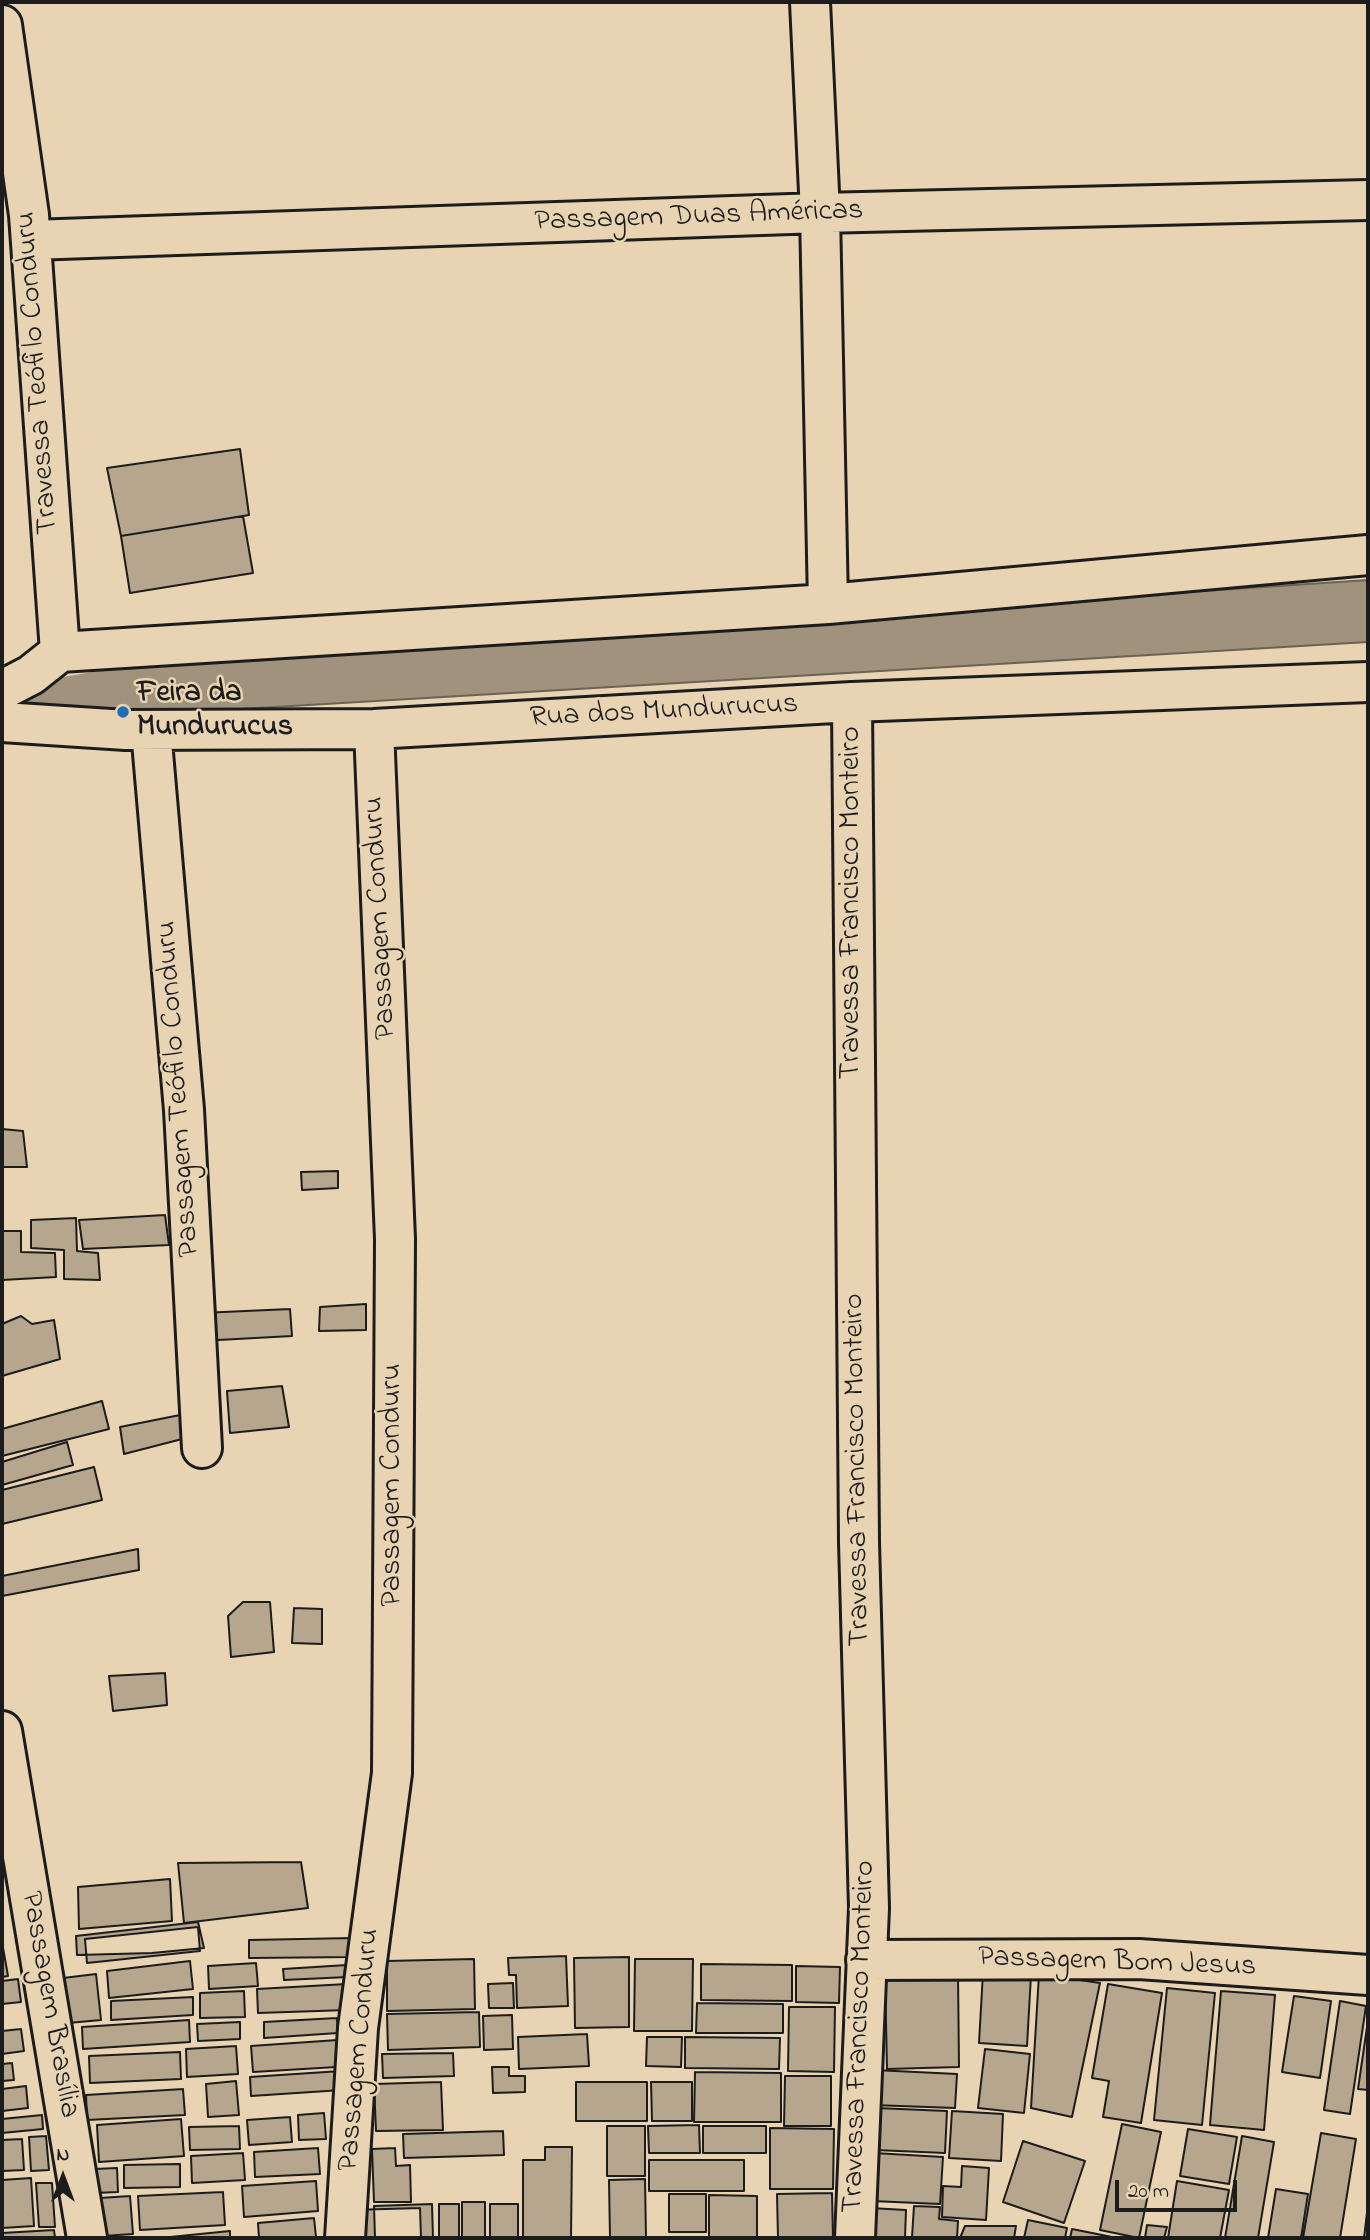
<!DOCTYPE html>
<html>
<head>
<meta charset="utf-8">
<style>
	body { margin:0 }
	#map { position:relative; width:1370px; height:2240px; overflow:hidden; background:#e8d4b2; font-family:"Indie Flower",sans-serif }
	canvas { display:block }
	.frame { position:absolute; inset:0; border:4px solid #1c1c1c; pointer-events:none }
	.north { position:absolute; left:28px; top:2142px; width:70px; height:70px; -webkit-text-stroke:5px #e8d4b2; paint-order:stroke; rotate:0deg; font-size:19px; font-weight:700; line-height:28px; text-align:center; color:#1c1c1c }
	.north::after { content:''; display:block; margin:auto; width:24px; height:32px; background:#1c1c1c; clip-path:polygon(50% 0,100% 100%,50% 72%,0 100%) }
	.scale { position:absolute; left:1115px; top:2180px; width:122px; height:32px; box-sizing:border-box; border:4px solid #1c1c1c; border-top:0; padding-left:9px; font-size:21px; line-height:24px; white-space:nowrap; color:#1c1c1c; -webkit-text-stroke:5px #e8d4b2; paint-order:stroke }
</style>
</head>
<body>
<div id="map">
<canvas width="1370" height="2240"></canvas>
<div class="frame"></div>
<div class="north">N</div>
<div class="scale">20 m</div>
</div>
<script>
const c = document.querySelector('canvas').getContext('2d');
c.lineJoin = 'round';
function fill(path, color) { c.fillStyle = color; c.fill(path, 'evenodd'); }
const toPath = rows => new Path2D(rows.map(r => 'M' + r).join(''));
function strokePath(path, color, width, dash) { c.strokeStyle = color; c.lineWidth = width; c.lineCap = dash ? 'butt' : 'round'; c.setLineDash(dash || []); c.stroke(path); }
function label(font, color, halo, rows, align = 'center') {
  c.font = font + ' "Indie Flower",sans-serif'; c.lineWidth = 5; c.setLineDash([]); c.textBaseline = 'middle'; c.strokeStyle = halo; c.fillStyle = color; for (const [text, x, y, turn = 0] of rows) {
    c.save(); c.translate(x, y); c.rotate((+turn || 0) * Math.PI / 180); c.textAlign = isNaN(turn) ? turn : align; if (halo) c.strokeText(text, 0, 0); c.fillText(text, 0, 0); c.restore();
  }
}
const water = toPath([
	[1368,580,1368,642,90,718,86,689,105,664,1368,580]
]);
const canal = toPath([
	[2,710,106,692,146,690]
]);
const building = toPath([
	[240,449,249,515,121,536,107,468,240,449],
	[243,516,253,573,130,593,121,536,243,516],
	[2,1129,23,1131,27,1167,2,1167,2,1129],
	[338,1171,338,1188,302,1190,301,1172,338,1171],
	[165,1215,169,1245,83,1249,79,1220,165,1215],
	[76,1218,77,1251,98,1253,100,1280,64,1279,64,1250,31,1248,31,1220,76,1218],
	[2,1231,21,1231,21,1252,55,1253,56,1277,2,1280,2,1231],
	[366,1304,366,1330,319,1331,320,1307,366,1304],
	[290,1309,292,1336,200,1341,201,1313,290,1309],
	[21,1316,32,1324,54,1320,60,1359,2,1376,2,1324,21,1316],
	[282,1386,289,1427,230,1433,227,1391,282,1386],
	[102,1401,109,1429,2,1456,2,1429,102,1401],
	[185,1414,186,1438,124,1454,120,1427,185,1414],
	[67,1442,73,1465,2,1485,2,1462,67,1442],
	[94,1467,102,1500,2,1524,2,1490,94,1467],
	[138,1549,139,1570,2,1596,2,1576,138,1549],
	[243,1602,270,1602,274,1652,231,1657,228,1616,243,1602],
	[294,1608,322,1609,322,1644,292,1643,294,1608],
	[165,1673,167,1705,113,1711,109,1676,165,1673],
	[301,1862,308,1908,184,1923,178,1863,301,1862],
	[170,1879,172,1921,79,1929,78,1887,170,1879],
	[198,1922,204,1948,152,1953,77,1955,76,1936,198,1922],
	[198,1927,200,1951,87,1963,85,1939,198,1927],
	[354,1938,354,1957,249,1958,249,1940,354,1938],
	[2,1942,8,1976,2,1977,2,1942],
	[566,1956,568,2006,517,2008,516,1975,509,1975,508,1958,566,1956],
	[629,1957,629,2027,575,2028,574,1958,629,1957],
	[474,1959,475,2009,387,2011,387,1961,474,1959],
	[635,1959,693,1959,692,2031,634,2031,635,1959],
	[190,1961,193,1989,109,1998,107,1971,190,1961],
	[256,1963,258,1986,209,1989,208,1966,256,1963],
	[701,1964,792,1965,792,2001,701,2000,701,1964],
	[347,1965,348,1977,284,1980,283,1969,347,1965],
	[796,1966,840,1967,839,2003,796,2002,796,1966],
	[983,1972,1031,1975,1027,2046,979,2043,983,1972],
	[958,1973,959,2067,887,2069,885,1974,958,1973],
	[96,1974,101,2020,68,2023,63,1978,96,1974],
	[1039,1974,1100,1983,1072,2117,1031,2108,1039,1974],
	[18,1979,21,2002,2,2004,2,1981,18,1979],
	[513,1983,514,2008,489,2008,488,1984,513,1983],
	[347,1984,348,2010,258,2013,257,1989,347,1984],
	[1108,1984,1162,1993,1141,2123,1103,2117,1109,2081,1092,2078,1108,1984],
	[1167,1988,1215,1993,1202,2125,1154,2120,1167,1988],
	[244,1991,245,2017,200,2018,200,1993,244,1991],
	[1221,1991,1275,1995,1264,2130,1210,2125,1221,1991],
	[1294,1996,1331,2001,1320,2078,1282,2072,1294,1996],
	[193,1997,193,2015,111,2020,111,2001,193,1997],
	[1340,2001,1366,2006,1350,2114,1324,2110,1340,2001],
	[697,2003,783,2004,783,2033,696,2033,697,2003],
	[789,2007,835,2007,834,2072,788,2071,789,2007],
	[479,2012,480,2047,388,2050,387,2014,479,2012],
	[512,2015,513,2049,484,2050,483,2016,512,2015],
	[337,2018,338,2033,264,2038,264,2022,337,2018],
	[189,2020,190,2042,83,2049,82,2027,189,2020],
	[1368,2020,1368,2090,1358,2089,1368,2020],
	[240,2022,240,2039,198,2041,197,2024,240,2022],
	[21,2029,24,2051,2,2054,2,2031,21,2029],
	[587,2034,589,2066,519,2069,518,2037,587,2034],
	[647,2037,682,2037,681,2067,646,2066,647,2037],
	[685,2037,780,2038,779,2069,685,2068,685,2037],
	[352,2039,353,2066,253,2072,251,2046,352,2039],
	[236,2046,238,2074,187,2077,186,2049,236,2046],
	[985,2049,1030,2054,1024,2113,978,2108,985,2049],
	[180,2052,181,2079,90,2083,89,2056,180,2052],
	[453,2053,454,2076,383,2078,382,2054,453,2053],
	[12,2063,14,2080,2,2081,2,2064,12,2063],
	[492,2067,509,2067,509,2076,525,2076,525,2092,493,2093,492,2067],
	[874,2070,957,2074,955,2108,872,2105,874,2070],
	[341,2071,342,2090,251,2096,250,2077,341,2071],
	[695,2072,781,2073,781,2122,694,2122,695,2072],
	[785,2076,831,2076,831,2126,784,2126,785,2076],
	[236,2081,239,2115,208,2117,206,2084,236,2081],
	[441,2082,443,2130,376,2131,374,2084,441,2082],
	[576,2082,647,2082,647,2121,576,2121,576,2082],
	[651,2082,692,2082,692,2121,652,2121,651,2082],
	[26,2086,28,2108,2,2111,2,2089,26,2086],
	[183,2089,185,2115,87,2120,86,2095,183,2089],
	[877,2108,947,2111,945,2153,875,2150,877,2108],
	[952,2111,1003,2114,1001,2161,949,2158,952,2111],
	[324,2113,326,2139,299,2140,298,2115,324,2113],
	[42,2115,43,2129,2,2133,2,2119,42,2115],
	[290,2117,292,2142,249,2145,247,2120,290,2117],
	[181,2119,184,2156,99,2162,97,2125,181,2119],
	[1122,2124,1161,2132,1139,2238,1100,2230,1122,2124],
	[699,2125,700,2153,649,2153,648,2126,699,2125],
	[239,2126,240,2149,190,2150,189,2127,239,2126],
	[607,2126,645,2126,645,2176,607,2176,607,2126],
	[703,2126,766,2126,766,2153,703,2153,703,2126],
	[770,2128,834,2129,833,2189,770,2189,770,2128],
	[1188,2129,1237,2137,1229,2184,1180,2176,1188,2129],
	[503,2131,504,2155,404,2158,403,2134,503,2131],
	[1321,2133,1356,2139,1340,2238,1303,2238,1321,2133],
	[46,2136,49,2170,31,2171,29,2137,46,2136],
	[1242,2136,1274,2142,1258,2238,1225,2238,1242,2136],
	[22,2139,24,2170,2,2171,2,2140,22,2139],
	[1023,2141,1085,2161,1064,2223,1003,2202,1023,2141],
	[545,2147,572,2147,571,2238,523,2238,523,2160,545,2160,545,2147],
	[318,2148,320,2174,255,2177,254,2152,318,2148],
	[395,2148,396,2166,410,2165,411,2202,374,2202,372,2149,395,2148],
	[243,2153,245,2180,192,2183,191,2156,243,2153],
	[874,2153,943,2157,940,2204,872,2201,874,2153],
	[649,2160,744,2160,744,2191,649,2191,649,2160],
	[180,2164,180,2187,124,2188,124,2165,180,2164],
	[962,2166,989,2168,986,2220,942,2217,943,2186,961,2187,962,2166],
	[117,2168,118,2192,95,2193,94,2169,117,2168],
	[31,2178,34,2226,2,2228,2,2180,31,2178],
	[645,2179,646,2238,610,2238,609,2180,645,2179],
	[316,2181,318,2211,244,2217,242,2186,316,2181],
	[1177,2181,1229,2190,1220,2238,1168,2238,1177,2181],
	[36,2183,52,2183,55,2227,39,2227,36,2183],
	[1276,2189,1308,2194,1301,2238,1268,2238,1276,2189],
	[223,2192,225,2225,140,2230,138,2196,223,2192],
	[832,2193,833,2238,778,2238,777,2194,832,2193],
	[669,2194,706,2194,706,2232,669,2232,669,2194],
	[709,2195,757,2196,757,2238,709,2238,709,2195],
	[130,2196,133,2234,103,2236,100,2198,130,2196],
	[462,2202,485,2202,485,2238,462,2238,462,2202],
	[432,2204,433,2238,375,2238,374,2206,432,2204],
	[439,2204,459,2204,459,2238,439,2238,439,2204],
	[490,2204,518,2204,518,2238,490,2238,490,2204],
	[1368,2204,1368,2238,1364,2238,1368,2204],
	[914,2206,940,2207,939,2219,958,2221,957,2238,912,2237,914,2206],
	[420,2208,421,2238,352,2238,351,2210,420,2208],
	[870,2208,906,2210,905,2238,869,2238,870,2208],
	[314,2218,316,2237,259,2238,258,2223,314,2218],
	[1028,2220,1067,2228,1065,2238,1024,2238,1028,2220],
	[1147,2225,1167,2227,1164,2238,1145,2238,1147,2225],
	[965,2226,1016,2226,1014,2238,960,2238,965,2226],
	[1072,2229,1117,2238,1070,2238,1072,2229],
	[54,2230,55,2238,2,2238,2,2233,54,2230],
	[230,2231,230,2238,160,2238,230,2231]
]);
const minor = toPath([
	[810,2,820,213,828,604],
	[2,25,29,215,60,652,31,675,2,690],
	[31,240,820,213,1368,200],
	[60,652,828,604,1368,555],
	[852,702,859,1542,869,1908,855,2238],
	[2,722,126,730,374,729,852,702,1368,682],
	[151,730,184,1110,202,1448],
	[2,1731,87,2238],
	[866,1960,1139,1959,1368,1975],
	[345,2238,358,2028,392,1773,395,1239,374,729]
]);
const markers = [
	[123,712,7,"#1f6fb2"]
];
const streetNames = [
	["Passagem Duas Américas",699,218,-2],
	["Travessa Teófilo Conduru",39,373,-94],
	["Rua dos Mundurucus",664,713,-3],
	["Travessa Francisco Monteiro",853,903,-90],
	["Passagem Conduru",382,918,-93],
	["Passagem Teófilo Conduru",180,1089,-94],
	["Travessa Francisco Monteiro",859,1470,-91],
	["Passagem Conduru",394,1485,-90],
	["Passagem Bom Jesus",1117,1964,2],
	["Passagem Brasília",48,2005,80],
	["Travessa Francisco Monteiro",861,2037,-88],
	["Passagem Conduru",361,2050,-85]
];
const poiNames = [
	["Feira da",137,695],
	["Mundurucus",137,729]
];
fill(water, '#a0927d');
strokePath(water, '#6b6356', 2);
strokePath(canal, '#a0927d', 44);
fill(building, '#b5a68d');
strokePath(building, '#1c1c1c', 2);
strokePath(minor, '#1c1c1c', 44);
strokePath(minor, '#e8d4b2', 38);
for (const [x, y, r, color] of markers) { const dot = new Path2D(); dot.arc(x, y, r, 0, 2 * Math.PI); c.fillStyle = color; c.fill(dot); strokePath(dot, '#e8d4b2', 2.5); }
label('30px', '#1c1c1c', '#e8d4b2', streetNames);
label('bold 30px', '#1c1c1c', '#e8d4b2', poiNames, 'left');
</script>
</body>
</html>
